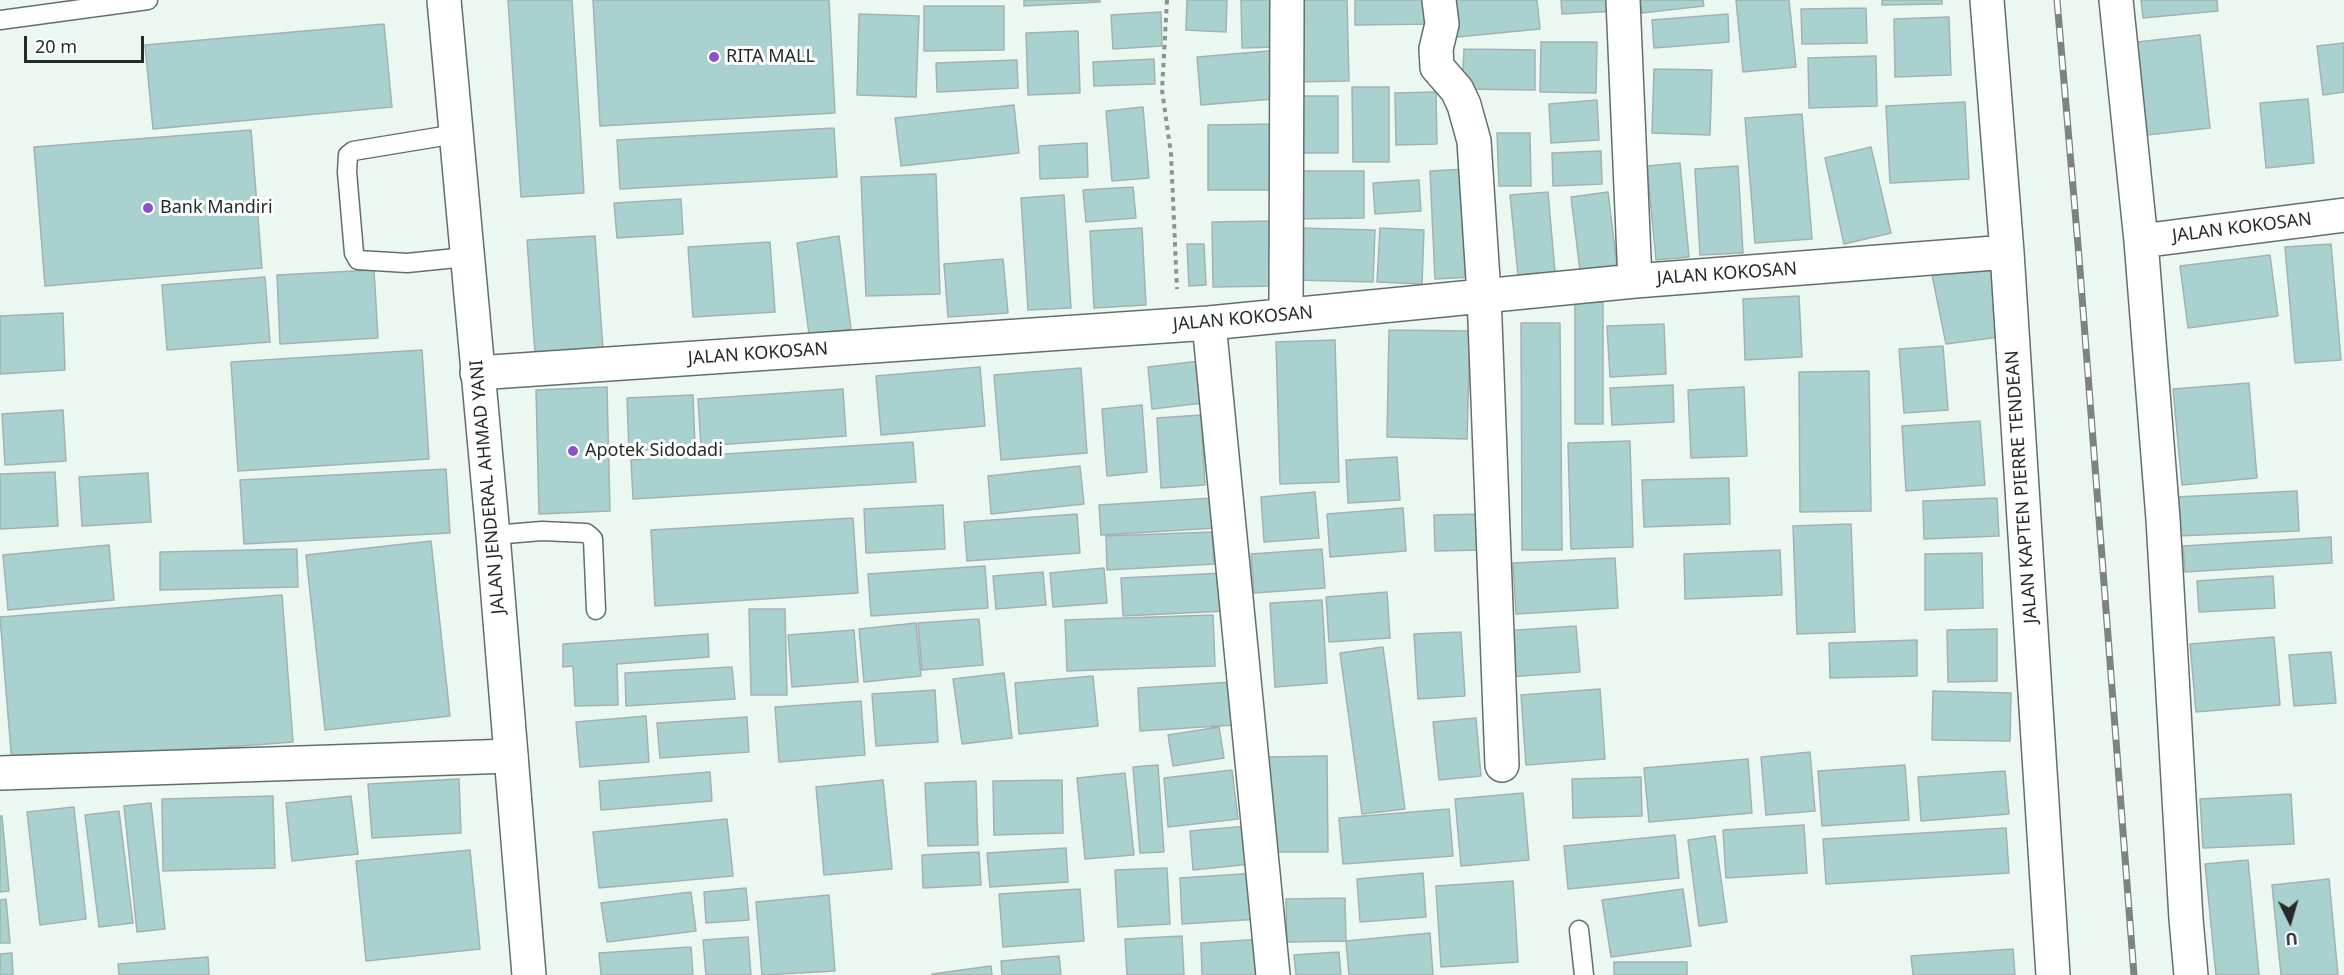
<!DOCTYPE html>
<html>
<head>
<meta charset="utf-8">
<style>
	body { margin:0 }
	#map { position:relative; width:2344px; height:975px; overflow:hidden; background:#ebf8f1; font-family:"Noto Sans",sans-serif }
	canvas { display:block }
	.north { position:absolute; left:2260px; top:891px; width:60px; height:60px; -webkit-text-stroke:4px #fff; paint-order:stroke; rotate:175deg; font-size:16px; font-weight:700; line-height:24px; text-align:center; color:#262b28 }
	.north::after { content:''; display:block; margin:auto; width:21px; height:27px; background:#262b28; clip-path:polygon(50% 0,100% 100%,50% 72%,0 100%) }
	.scale { position:absolute; left:24px; top:36px; width:120px; height:27px; box-sizing:border-box; border:3px solid #262b28; border-top:0; padding-left:8px; font-size:18px; line-height:21px; white-space:nowrap; color:#262b28; -webkit-text-stroke:4px #fff; paint-order:stroke }
</style>
</head>
<body>
<div id="map">
<canvas width="2344" height="975"></canvas>
<div class="north">U</div>
<div class="scale">20 m</div>
</div>
<script>
const c = document.querySelector('canvas').getContext('2d');
c.lineJoin = 'round';
function fill(path, color) { c.fillStyle = color; c.fill(path, 'evenodd'); }
const toPath = rows => new Path2D(rows.map(r => 'M' + r).join(''));
function strokePath(path, color, width, dash) { c.strokeStyle = color; c.lineWidth = width; c.lineCap = dash ? 'butt' : 'round'; c.setLineDash(dash || []); c.stroke(path); }
function label(font, color, halo, rows, align = 'center') {
  c.font = font + ' "Noto Sans",sans-serif'; c.lineWidth = 6; c.setLineDash([]); c.textBaseline = 'middle'; c.strokeStyle = halo; c.fillStyle = color; for (const [text, x, y, turn = 0] of rows) {
    c.save(); c.translate(x, y); c.rotate((+turn || 0) * Math.PI / 180); c.textAlign = isNaN(turn) ? turn : align; if (halo) c.strokeText(text, 0, 0); c.fillText(text, 0, 0); c.restore();
  }
}
const building = toPath([
	[508,0,572,0,584,193,521,197,508,0],
	[593,0,829,0,835,113,600,126,593,0],
	[1024,0,1100,0,1100,2,1024,6,1024,0],
	[1187,0,1227,0,1226,32,1186,30,1187,0],
	[1241,0,1277,0,1278,47,1242,48,1241,0],
	[1289,0,1347,0,1349,81,1292,82,1289,0],
	[1355,0,1431,0,1432,24,1355,25,1355,0],
	[1454,0,1537,0,1540,29,1457,37,1454,0],
	[1561,0,1616,0,1617,11,1562,14,1561,0],
	[1640,0,1703,0,1704,6,1642,13,1640,0],
	[1736,0,1789,0,1796,67,1743,72,1736,0],
	[1882,0,1942,0,1942,4,1882,5,1882,0],
	[2141,0,2217,0,2218,11,2143,18,2141,0],
	[924,6,1004,6,1004,50,924,51,924,6],
	[1866,8,1867,43,1802,44,1801,9,1866,8],
	[1161,12,1162,46,1113,49,1111,15,1161,12],
	[859,14,919,16,916,97,857,95,859,14],
	[1728,14,1729,42,1654,48,1652,20,1728,14],
	[1949,17,1951,75,1895,77,1894,19,1949,17],
	[384,24,392,107,153,129,145,45,384,24],
	[1078,31,1080,93,1028,95,1026,33,1078,31],
	[2200,35,2210,128,2147,135,2137,42,2200,35],
	[1541,42,1597,42,1596,93,1540,92,1541,42],
	[2344,43,2344,92,2323,95,2317,46,2344,43],
	[1464,49,1535,50,1535,90,1462,89,1464,49],
	[1281,50,1286,98,1201,105,1197,57,1281,50],
	[1876,56,1877,106,1809,108,1808,58,1876,56],
	[1154,59,1155,84,1094,86,1093,62,1154,59],
	[1017,60,1018,88,937,92,936,63,1017,60],
	[1654,69,1712,70,1710,135,1652,133,1654,69],
	[1352,87,1389,87,1389,162,1353,162,1352,87],
	[1436,92,1437,144,1396,145,1395,93,1436,92],
	[1293,96,1338,96,1338,153,1292,153,1293,96],
	[2308,99,2314,163,2266,168,2260,103,2308,99],
	[1597,100,1599,140,1551,143,1549,104,1597,100],
	[1965,102,1969,179,1890,183,1886,106,1965,102],
	[1014,105,1019,153,901,166,895,118,1014,105],
	[1143,107,1149,178,1112,181,1106,111,1143,107],
	[1802,114,1812,239,1755,243,1745,118,1802,114],
	[1279,124,1280,190,1208,190,1208,125,1279,124],
	[834,128,837,177,620,189,617,140,834,128],
	[251,130,262,268,45,286,34,147,251,130],
	[1497,133,1530,133,1531,186,1499,186,1497,133],
	[1087,143,1088,177,1040,179,1039,146,1087,143],
	[1871,147,1891,233,1844,244,1825,158,1871,147],
	[1601,151,1602,184,1553,186,1552,153,1601,151],
	[1680,163,1689,257,1656,260,1647,166,1680,163],
	[1738,166,1743,253,1700,255,1695,169,1738,166],
	[1467,169,1473,277,1435,279,1430,171,1467,169],
	[1291,171,1364,171,1364,218,1292,219,1291,171],
	[936,174,940,294,866,296,861,177,936,174],
	[1419,180,1421,211,1375,214,1373,183,1419,180],
	[1133,187,1136,218,1086,222,1083,190,1133,187],
	[1548,192,1555,272,1518,275,1510,195,1548,192],
	[1608,192,1617,266,1580,271,1571,197,1608,192],
	[1064,195,1071,308,1028,310,1021,198,1064,195],
	[681,199,683,234,617,238,614,203,681,199],
	[1275,221,1275,286,1213,287,1212,222,1275,221],
	[1142,228,1146,305,1094,308,1090,231,1142,228],
	[1297,228,1375,230,1373,282,1296,280,1297,228],
	[1380,228,1424,230,1422,284,1377,282,1380,228],
	[595,236,603,349,535,353,527,240,595,236],
	[839,236,851,329,809,334,797,243,839,236],
	[770,242,775,312,693,317,688,247,770,242],
	[1187,244,1204,244,1206,285,1189,286,1187,244],
	[2331,244,2341,360,2295,363,2285,247,2331,244],
	[2270,255,2278,316,2188,328,2180,266,2270,255],
	[1003,259,1008,313,948,317,944,264,1003,259],
	[1929,260,1992,269,2000,337,1946,344,1929,260],
	[374,270,378,338,280,344,277,275,374,270],
	[265,277,270,342,167,350,162,285,265,277],
	[1799,296,1802,357,1745,360,1743,299,1799,296],
	[1575,302,1603,302,1603,424,1575,424,1575,302],
	[63,313,65,370,0,374,0,316,63,313],
	[1521,323,1560,323,1562,550,1522,550,1521,323],
	[1664,324,1666,374,1610,377,1607,326,1664,324],
	[1389,330,1470,331,1467,439,1387,437,1389,330],
	[1335,340,1339,482,1280,484,1276,342,1335,340],
	[1943,346,1948,410,1904,413,1899,349,1943,346],
	[422,350,429,459,238,471,231,362,422,350],
	[1200,361,1204,403,1152,409,1148,367,1200,361],
	[980,367,985,426,881,435,876,376,980,367],
	[1081,368,1087,453,1001,460,994,375,1081,368],
	[1869,371,1871,511,1800,512,1799,372,1869,371],
	[2249,383,2257,478,2182,485,2173,389,2249,383],
	[1673,385,1674,422,1612,425,1610,388,1673,385],
	[607,387,610,511,539,514,536,390,607,387],
	[1744,387,1747,456,1691,458,1688,390,1744,387],
	[843,389,846,436,701,446,698,399,843,389],
	[693,395,695,447,629,451,627,398,693,395],
	[1142,405,1147,472,1107,476,1102,409,1142,405],
	[63,410,66,461,5,465,2,414,63,410],
	[1201,415,1205,485,1161,488,1157,418,1201,415],
	[1980,421,1985,485,1906,491,1902,426,1980,421],
	[1630,441,1633,547,1571,549,1568,443,1630,441],
	[913,442,916,482,633,499,631,460,913,442],
	[1397,457,1400,500,1348,503,1346,460,1397,457],
	[1080,466,1084,504,991,514,988,476,1080,466],
	[446,469,450,533,244,544,240,480,446,469],
	[55,472,58,526,0,529,0,474,55,472],
	[148,473,151,522,82,526,79,477,148,473],
	[1729,478,1730,524,1644,527,1642,480,1729,478],
	[2297,491,2299,531,2177,536,2176,497,2297,491],
	[1315,492,1319,538,1264,542,1261,497,1315,492],
	[1214,498,1216,528,1101,535,1099,505,1214,498],
	[1997,498,1999,536,1924,539,1923,501,1997,498],
	[943,505,945,549,866,553,864,509,943,505],
	[1403,508,1406,551,1330,557,1327,514,1403,508],
	[1077,514,1080,553,967,561,964,522,1077,514],
	[1482,514,1482,550,1435,551,1434,515,1482,514],
	[853,518,858,593,655,606,651,530,853,518],
	[1851,524,1855,632,1797,634,1793,526,1851,524],
	[1212,532,1214,564,1107,570,1106,536,1212,532],
	[2331,537,2332,563,2185,572,2183,546,2331,537],
	[431,541,450,716,325,730,306,555,431,541],
	[109,545,114,600,8,610,3,555,109,545],
	[297,549,298,587,160,590,160,552,297,549],
	[1322,549,1325,588,1254,593,1251,554,1322,549],
	[1780,550,1782,595,1685,599,1684,554,1780,550],
	[1982,553,1983,608,1925,610,1925,554,1982,553],
	[1615,558,1618,608,1516,614,1513,563,1615,558],
	[985,566,988,608,871,616,868,574,985,566],
	[1104,568,1107,603,1053,607,1050,573,1104,568],
	[1043,572,1046,605,996,609,993,576,1043,572],
	[1224,573,1226,611,1123,616,1121,578,1224,573],
	[2273,576,2275,608,2199,612,2197,581,2273,576],
	[1387,592,1390,638,1329,642,1326,597,1387,592],
	[282,595,293,742,12,764,0,617,282,595],
	[1322,600,1327,683,1275,687,1270,603,1322,600],
	[749,609,785,609,787,695,751,695,749,609],
	[1213,615,1215,666,1067,671,1065,620,1213,615],
	[979,619,983,665,922,670,918,623,979,619],
	[916,623,921,676,864,682,859,629,916,623],
	[1576,626,1580,672,1507,677,1504,631,1576,626],
	[1997,629,1997,681,1948,682,1947,630,1997,629],
	[854,630,858,682,792,687,788,635,854,630],
	[1461,632,1465,696,1418,699,1414,634,1461,632],
	[708,634,709,657,617,664,618,705,575,706,573,666,563,667,563,644,708,634],
	[2274,637,2280,705,2196,712,2190,644,2274,637],
	[1917,640,1917,676,1830,678,1829,643,1917,640],
	[1383,647,1405,809,1362,814,1340,653,1383,647],
	[2331,652,2336,703,2294,706,2289,655,2331,652],
	[732,667,735,699,626,706,625,673,732,667],
	[1004,673,1012,738,962,744,953,679,1004,673],
	[1093,676,1098,726,1019,734,1015,683,1093,676],
	[1232,682,1234,725,1140,731,1138,688,1232,682],
	[1600,689,1605,759,1526,765,1521,695,1600,689],
	[935,690,938,742,876,746,872,694,935,690],
	[1933,691,2011,693,2010,741,1932,740,1933,691],
	[861,701,865,755,779,762,775,707,861,701],
	[646,716,649,762,580,767,576,722,646,716],
	[747,717,749,752,660,758,657,723,747,717],
	[1476,718,1481,776,1439,780,1433,722,1476,718],
	[1219,727,1224,758,1173,766,1168,735,1219,727],
	[1810,752,1815,811,1766,815,1761,757,1810,752],
	[1327,756,1328,852,1268,852,1266,757,1327,756],
	[1748,759,1752,813,1649,822,1644,768,1748,759],
	[1158,765,1164,852,1140,853,1133,767,1158,765],
	[1905,765,1909,820,1822,826,1818,771,1905,765],
	[1232,770,1238,819,1168,827,1164,778,1232,770],
	[2005,771,2009,814,1921,821,1918,777,2005,771],
	[710,772,712,801,601,810,599,781,710,772],
	[1125,773,1134,855,1085,859,1077,778,1125,773],
	[1641,777,1642,816,1573,818,1572,779,1641,777],
	[459,779,461,833,372,838,368,784,459,779],
	[883,780,892,869,824,875,816,787,883,780],
	[1062,780,1063,833,994,835,993,781,1062,780],
	[976,781,978,845,928,846,925,783,976,781],
	[1523,793,1529,860,1461,866,1455,799,1523,793],
	[2291,794,2294,844,2203,848,2200,799,2291,794],
	[273,796,275,868,163,871,162,799,273,796],
	[351,796,358,854,292,861,286,803,351,796],
	[151,803,165,929,137,932,124,806,151,803],
	[74,807,86,919,40,925,27,812,74,807],
	[1449,809,1453,856,1343,864,1339,818,1449,809],
	[119,811,133,923,99,927,85,815,119,811],
	[0,816,2,816,9,891,0,892,0,816],
	[727,819,733,876,599,888,593,832,727,819],
	[1804,825,1807,873,1726,878,1723,830,1804,825],
	[1248,826,1251,864,1193,870,1190,831,1248,826],
	[2006,828,2009,873,1826,884,1823,839,2006,828],
	[1675,835,1679,878,1568,889,1564,846,1675,835],
	[1715,836,1727,922,1699,926,1688,840,1715,836],
	[1066,848,1068,882,990,887,987,853,1066,848],
	[470,850,480,949,366,961,356,861,470,850],
	[979,852,981,885,923,888,922,855,979,852],
	[2248,860,2259,975,2216,975,2205,864,2248,860],
	[1167,868,1170,924,1118,927,1115,870,1167,868],
	[1257,873,1260,919,1182,924,1180,878,1257,873],
	[1423,873,1426,917,1360,922,1357,879,1423,873],
	[2329,879,2338,975,2281,975,2272,885,2329,879],
	[1513,881,1518,962,1441,967,1436,886,1513,881],
	[746,888,749,920,706,923,704,892,746,888],
	[1080,889,1084,941,1003,947,999,894,1080,889],
	[1683,889,1691,946,1611,957,1602,900,1683,889],
	[691,892,696,931,607,942,601,903,691,892],
	[829,895,835,971,762,975,756,902,829,895],
	[1345,898,1346,941,1287,942,1286,899,1345,898],
	[6,899,10,943,0,943,0,900,6,899],
	[1430,933,1433,975,1349,975,1346,941,1430,933],
	[1182,936,1184,975,1127,975,1125,939,1182,936],
	[748,937,751,975,706,975,703,940,748,937],
	[1264,939,1267,975,1202,975,1201,943,1264,939],
	[691,947,693,975,601,975,599,953,691,947],
	[2013,949,2015,975,1913,975,1911,956,2013,949],
	[1339,952,1341,975,1296,975,1294,955,1339,952],
	[12,953,13,975,0,975,0,954,12,953],
	[1059,956,1061,975,1002,975,1001,961,1059,956],
	[208,957,209,975,119,975,118,964,208,957],
	[1614,962,1687,962,1687,975,1614,975,1614,962],
	[991,966,992,975,932,975,932,974,991,966]
]);
const path = toPath([
	[1167,0,1162,90,1171,154,1177,289]
]);
const service = toPath([
	[0,20,148,0],
	[456,134,353,151,348,155,347,172,354,253,358,260,407,263,466,257],
	[493,535,542,531,586,533,590,536,593,539,596,610],
	[1579,930,1584,975]
]);
const minor = toPath([
	[1439,0,1442,24,1436,49,1437,67,1457,90,1464,105,1474,141,1484,295,1502,765],
	[1623,0,1635,281],
	[1987,0,2007,252,2053,975],
	[2116,0,2141,241,2163,519,2186,919,2191,975],
	[2141,241,2344,215],
	[1286,315,1287,0],
	[1209,323,1273,975],
	[477,373,1209,323,1635,281,2007,252],
	[0,773,511,756]
]);
const secondary = toPath([
	[444,0,493,535,529,975]
]);
const rail = toPath([
	[2057,0,2079,257,2134,975]
]);
const markers = [
	[714,57,6,"#8b52c9"],
	[148,208,6,"#8b52c9"],
	[573,451,6,"#8b52c9"]
];
const poiNames = [
	["RITA MALL",726,57],
	["Bank Mandiri",160,208],
	["Apotek Sidodadi",585,451]
];
const streetNames = [
	["JALAN KOKOSAN",2242,228,-7],
	["JALAN KOKOSAN",1727,274,-4],
	["JALAN KOKOSAN",1243,319,-5],
	["JALAN KOKOSAN",758,354,-4],
	["JALAN JENDERAL AHMAD YANI",488,487,-95],
	["JALAN KAPTEN PIERRE TENDEAN",2022,487,-94]
];
fill(building, '#a9d1cf');
strokePath(building, '#a3b2b1', 1.5);
strokePath(service, '#646f6a', 21);
strokePath(minor, '#646f6a', 36);
strokePath(secondary, '#646f6a', 36);
strokePath(path, '#8b948f', 4, [4.5, 4.5]);
strokePath(service, '#fff', 18);
strokePath(minor, '#fff', 33);
strokePath(secondary, '#fff', 33);
strokePath(rail, '#7b847f', 7);
strokePath(rail, '#fff', 4.5, [14]);
for (const [x, y, r, color] of markers) { const dot = new Path2D(); dot.arc(x, y, r, 0, 2 * Math.PI); c.fillStyle = color; c.fill(dot); strokePath(dot, '#fff', 2); }
label('18px', '#262b28', '#fff', poiNames, 'left');
label('18px', '#262b28', '#fff', streetNames);
</script>
</body>
</html>
